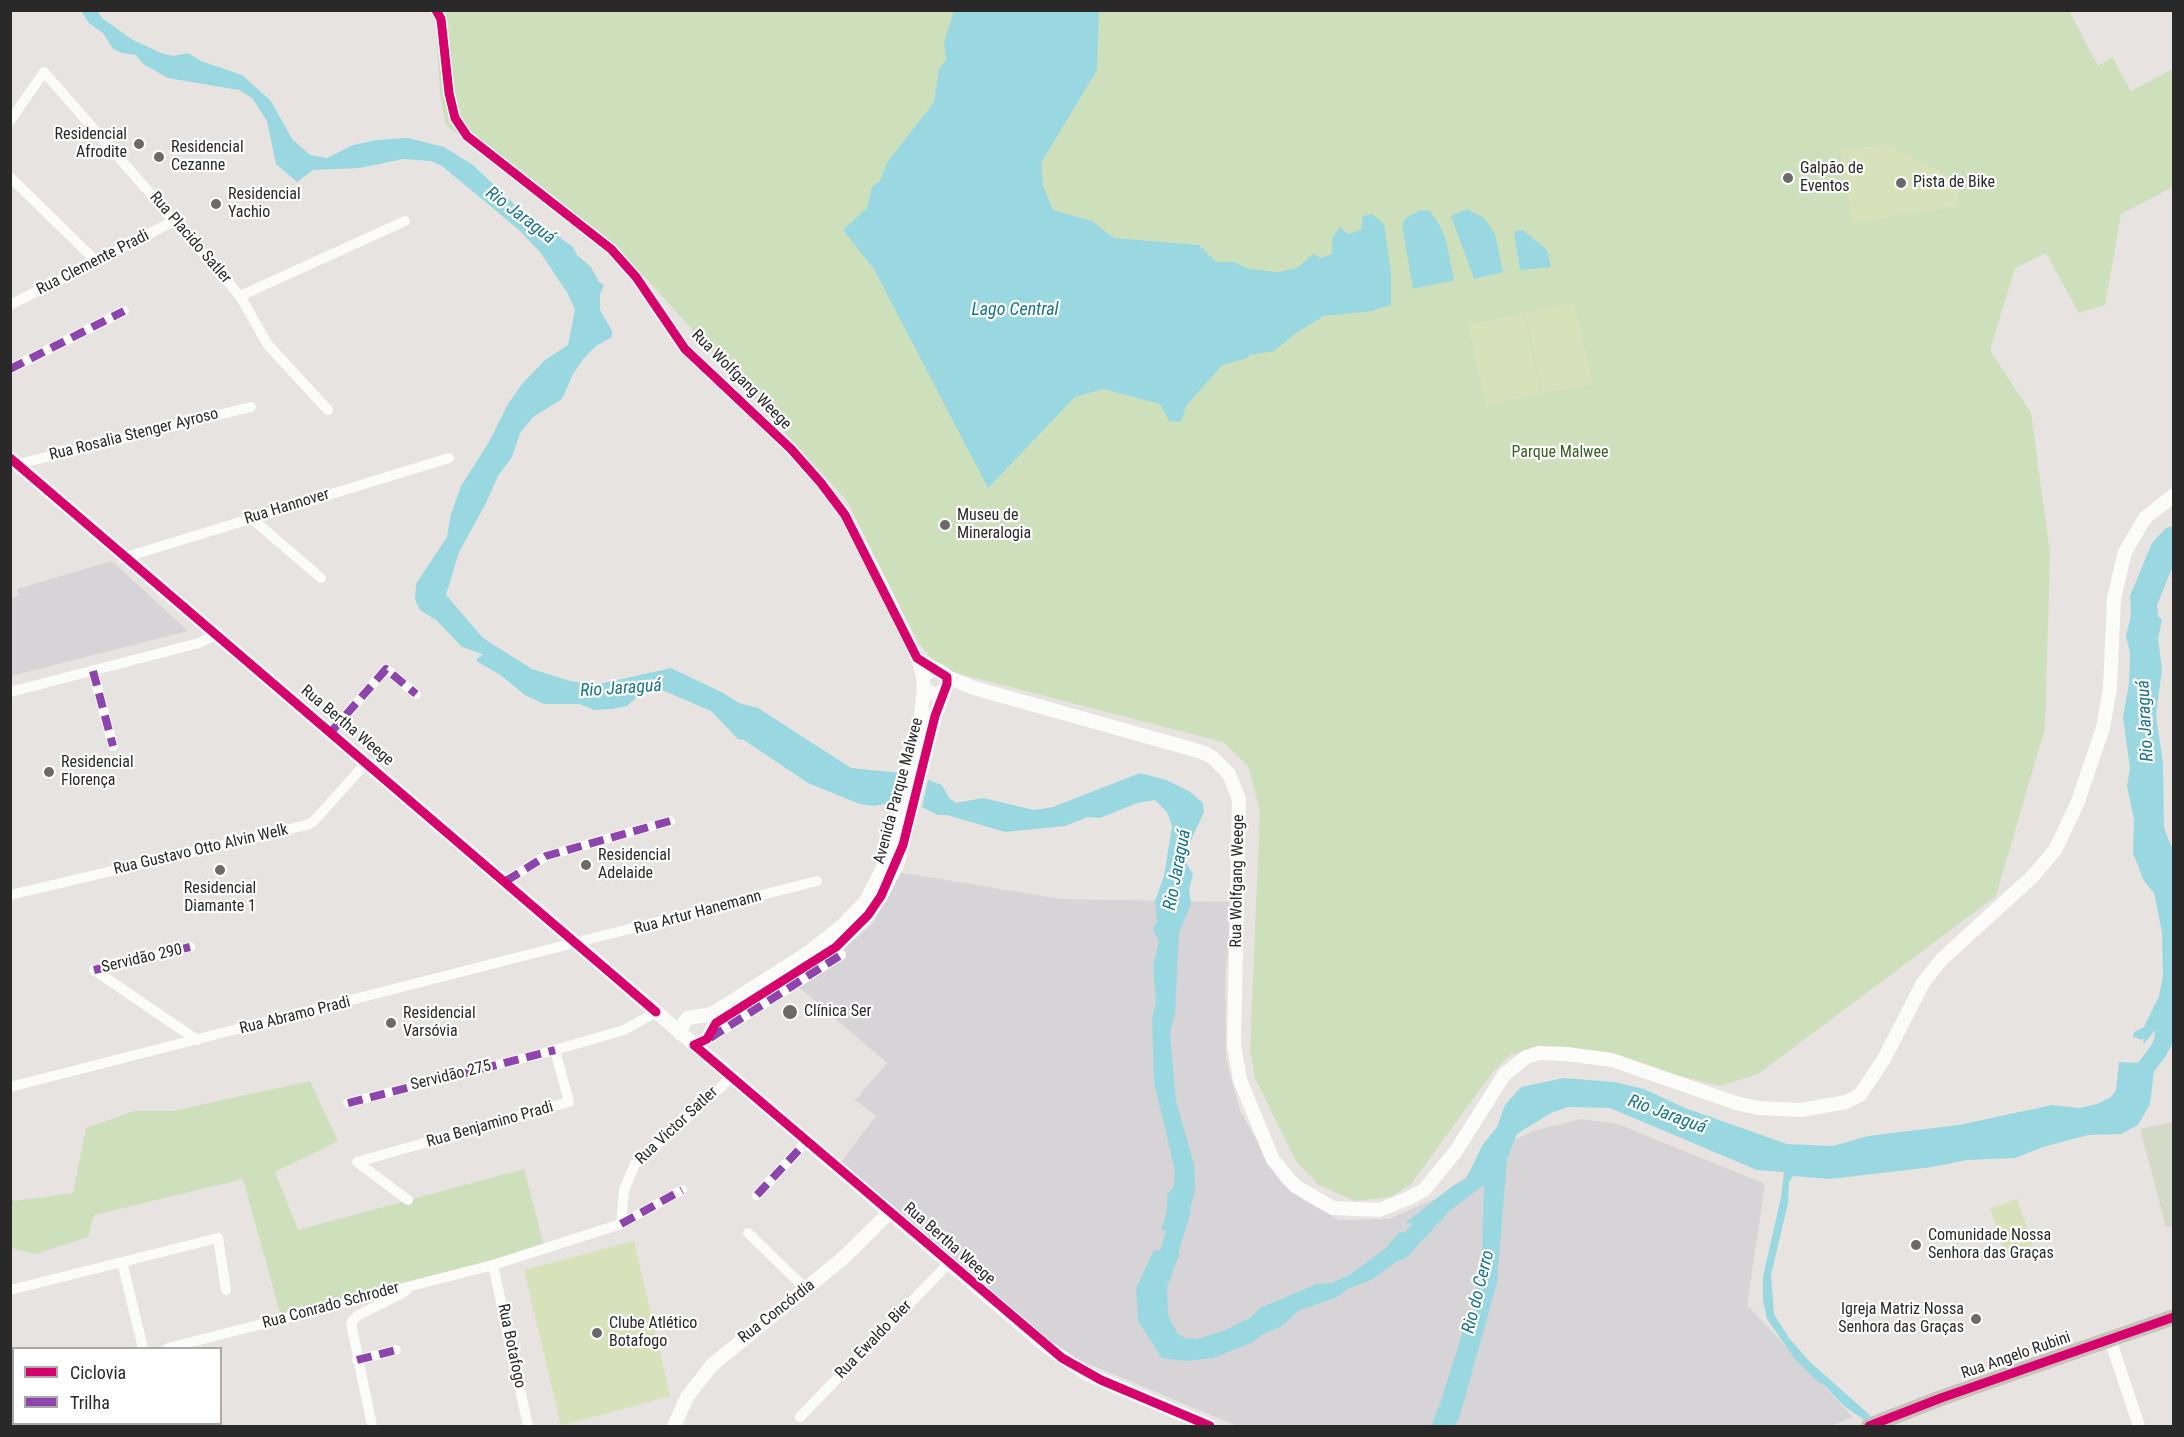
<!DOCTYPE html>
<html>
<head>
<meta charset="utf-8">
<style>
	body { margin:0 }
	#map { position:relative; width:2184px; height:1437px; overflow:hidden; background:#e6e3e0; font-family:"Roboto Condensed",sans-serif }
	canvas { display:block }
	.frame { position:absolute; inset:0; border:12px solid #292929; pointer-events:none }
	.legend { position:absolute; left:12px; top:1347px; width:210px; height:78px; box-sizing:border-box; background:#fff; border:2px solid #a9a9a9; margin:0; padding:8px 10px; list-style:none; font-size:18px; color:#292929 }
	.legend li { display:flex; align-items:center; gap:12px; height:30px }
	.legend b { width:30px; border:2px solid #a9a9a9 }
</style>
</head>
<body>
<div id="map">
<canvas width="2184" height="1437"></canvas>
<div class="frame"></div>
<ul class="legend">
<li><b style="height:8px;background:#d6006c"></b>Ciclovia</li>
<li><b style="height:8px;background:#8e44ad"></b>Trilha</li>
</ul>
</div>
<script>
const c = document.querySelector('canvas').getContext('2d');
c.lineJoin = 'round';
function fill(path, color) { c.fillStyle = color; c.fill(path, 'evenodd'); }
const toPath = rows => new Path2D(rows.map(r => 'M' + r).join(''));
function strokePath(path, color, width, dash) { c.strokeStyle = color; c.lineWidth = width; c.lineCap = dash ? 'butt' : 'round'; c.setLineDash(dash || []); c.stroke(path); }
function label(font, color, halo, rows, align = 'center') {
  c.font = font + ' "Roboto Condensed",sans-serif'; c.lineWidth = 4.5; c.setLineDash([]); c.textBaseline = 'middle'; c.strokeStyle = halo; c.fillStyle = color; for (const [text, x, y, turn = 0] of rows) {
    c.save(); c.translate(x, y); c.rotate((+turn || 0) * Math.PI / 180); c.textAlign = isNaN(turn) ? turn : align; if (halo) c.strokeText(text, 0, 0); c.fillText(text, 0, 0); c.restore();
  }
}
const industrial = toPath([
	[112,561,188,631,11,676,11,598,18,596,17,589],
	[897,872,1060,899,1233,902,1225,975,1226,1058,1240,1111,1281,1183,1302,1199,1339,1220,1389,1219,1437,1198,1515,1140,1533,1131,1581,1119,1618,1124,1765,1184,1747,1305,1853,1417,1831,1426,1237,1426,1058,1351,841,1162,876,1116,855,1100,887,1063,795,984,834,957,873,923]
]);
const green = toPath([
	[435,10,2069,11,2098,66,2112,57,2131,91,2171,70,2174,75,2173,187,2121,214,2105,305,2079,313,2046,253,2015,268,1990,350,2031,413,2050,553,2045,728,1996,896,1758,1074,1720,1086,1595,1054,1537,1048,1510,1055,1492,1073,1411,1184,1391,1197,1355,1201,1319,1185,1296,1161,1255,1078,1250,1050,1260,810,1248,766,1223,742,956,673,934,661,919,644,847,501,644,276,636,285,607,248,446,125,440,94],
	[310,1081,338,1141,275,1172,298,1230,524,1169,544,1246,281,1316,243,1179,94,1215,88,1237,35,1254,11,1248,10,1196,14,1201,73,1193,86,1128,134,1111,173,1111]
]);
const cemetery = toPath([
	[2173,1122,2173,1226,2166,1227,2140,1129]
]);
const pitch = toPath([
	[1888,145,1952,177,1959,189,1957,206,1852,223,1840,150],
	[1574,303,1593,384,1542,393,1525,313],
	[1524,313,1541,394,1486,405,1468,325],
	[2017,1199,2033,1245,2005,1254,1990,1208],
	[634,1241,670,1396,561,1426,524,1270]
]);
const water = toPath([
	[81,11,97,11,103,19,133,40,161,53,173,56,188,53,201,61,242,75,271,101,292,139,310,155,327,158,353,145,377,140,408,138,444,147,473,165,514,204,573,247,577,255,591,267,599,282,604,285,600,295,600,310,612,331,612,337,596,346,583,359,573,374,562,399,533,417,520,433,512,457,498,476,485,505,459,552,446,595,483,638,532,669,570,681,595,685,671,668,723,693,739,703,758,708,851,768,901,773,895,802,874,806,860,804,808,783,744,740,738,739,711,711,662,690,649,691,638,696,627,706,612,709,594,710,580,704,544,704,525,695,499,674,478,662,476,660,483,654,462,647,436,620,420,610,415,599,416,584,447,537,451,514,461,486,489,442,508,404,522,384,545,360,568,345,575,310,568,294,540,252,518,229,442,166,431,161,403,159,360,168,313,170,297,182,276,164,267,121,252,98,239,90,168,78,143,64,136,55,122,53,113,49,103,33,89,23],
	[954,11,1099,11,1097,70,1041,163,1043,186,1053,210,1092,221,1114,238,1199,245,1216,262,1234,262,1249,269,1278,272,1297,268,1313,254,1321,258,1332,254,1332,238,1340,227,1348,234,1361,230,1363,216,1372,214,1384,224,1391,272,1391,305,1372,311,1324,316,1296,333,1274,351,1249,355,1248,358,1222,365,1186,406,1181,422,1169,421,1160,404,1103,389,1075,397,988,488,874,269,843,230,867,208,872,187,880,181,887,163,934,102,939,69,946,60,944,42],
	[1467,209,1484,218,1495,234,1503,272,1474,279,1451,216],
	[1420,210,1430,211,1439,224,1446,240,1454,280,1413,289,1402,224,1406,218],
	[1523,230,1547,250,1551,267,1520,270,1514,232],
	[2173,526,2173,566,2157,605,2158,616,2162,620,2158,638,2162,670,2156,715,2163,764,2164,828,2173,850,2174,1038,2154,1071,2150,1104,2138,1125,2121,1134,2088,1135,2043,1147,2015,1158,1967,1160,1932,1167,1830,1179,1793,1176,1789,1182,1788,1203,1771,1275,1774,1314,1789,1338,1809,1361,1882,1426,1867,1422,1844,1406,1825,1386,1817,1381,1795,1359,1767,1319,1763,1300,1763,1277,1781,1197,1784,1172,1757,1170,1610,1108,1568,1107,1551,1113,1517,1134,1507,1159,1497,1283,1460,1415,1455,1426,1431,1426,1440,1404,1466,1321,1474,1307,1482,1256,1484,1185,1432,1224,1405,1223,1454,1185,1466,1179,1482,1146,1497,1127,1505,1105,1521,1087,1564,1078,1614,1082,1644,1089,1685,1108,1787,1144,1833,1146,1868,1136,1959,1125,2052,1105,2079,1108,2097,1104,2111,1097,2116,1090,2119,1062,2138,1063,2154,1058,2158,1051,2154,1049,2155,1030,2144,1044,2143,1041,2146,1037,2142,1040,2133,1037,2134,1032,2144,1027,2159,996,2163,976,2162,932,2154,893,2144,881,2133,853,2134,819,2127,786,2130,768,2123,717,2129,684,2130,653,2126,636,2131,615,2130,596,2152,543,2166,528],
	[1140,773,1166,780,1189,791,1203,803,1204,812,1186,851,1187,864,1193,874,1189,889,1191,904,1179,933,1175,1014,1170,1033,1176,1100,1194,1165,1195,1191,1183,1232,1161,1230,1167,1211,1167,1195,1174,1186,1175,1171,1154,1082,1152,1017,1156,1003,1153,965,1159,942,1153,929,1157,921,1155,901,1164,876,1172,826,1167,812,1155,800,1137,803,1100,818,1088,817,1065,826,1005,832,947,815,938,815,922,807,928,780,942,785,949,798,956,803,983,798,1034,810,1053,807],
	[1399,1232,1422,1234,1413,1241,1399,1260,1371,1280,1349,1288,1337,1297,1300,1310,1280,1327,1263,1334,1251,1343,1213,1358,1185,1361,1162,1358,1138,1321,1136,1288,1154,1250,1180,1253,1167,1287,1168,1315,1177,1333,1185,1338,1197,1339,1223,1331,1248,1319,1262,1307,1317,1284,1332,1283,1351,1274,1386,1248]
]);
const river = toPath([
	[2138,1077,2157,1053,2174,1023],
	[1400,1251,1440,1208],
	[1162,1275,1182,1210]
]);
const minor = toPath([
	[10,121,44,72,240,296,405,221],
	[10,177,96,261],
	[240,296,268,345,328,410],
	[10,305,176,220],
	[10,369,124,311],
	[18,464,251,407],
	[251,518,321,578],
	[126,557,449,458],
	[93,671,113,746],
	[10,692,199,643,216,635],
	[331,732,386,669,416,694],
	[506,881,546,856,670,821],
	[10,895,307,825,313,822,367,762],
	[94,970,197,1040],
	[94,970,190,947],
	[710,1038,841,955],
	[10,1087,817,881],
	[348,1103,555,1050],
	[357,1162,569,1102,555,1050,624,1030,656,1012],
	[357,1162,408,1200],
	[757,1195,807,1141],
	[621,1224,682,1190],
	[748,1233,806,1289],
	[122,1262,218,1238,226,1290],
	[493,1265,528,1426],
	[10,1290,122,1262,143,1348],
	[168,1348,493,1265,621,1224,624,1190,635,1164,732,1077],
	[357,1360,396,1350],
	[10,1388,14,1387],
	[800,1417,949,1263],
	[216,1424,216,1426],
	[372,1426,351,1323,357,1316,406,1291]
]);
const tertiary = toPath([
	[436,10,441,19,449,93,455,118,467,136,611,249,636,277,685,349,791,449,821,483,845,515,883,587,917,658,923,680],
	[917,658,941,671],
	[2110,1339,2139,1426]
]);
const secondary = toPath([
	[10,458,1047,1347,1087,1374,1210,1426],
	'923 682a12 12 0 1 1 24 0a12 12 0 1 1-24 0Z',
	[947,677,974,688,1202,752,1212,757,1229,774,1239,799,1234,1045,1240,1080,1273,1160,1295,1186,1333,1208,1379,1210,1407,1199,1424,1190,1456,1151,1504,1075,1526,1057,1539,1053,1566,1054,1612,1060,1736,1103,1758,1108,1801,1110,1846,1102,1860,1095,1884,1059,1923,983,1941,960,2033,876,2055,850,2077,804,2103,728,2110,688,2114,598,2125,552,2145,518,2174,495],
	[681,1034,683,1024,688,1018,712,1014,808,953,842,926,866,901,892,850,920,728,924,687],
	[694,1045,707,1039,716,1023,836,947,868,915,881,896,898,862,935,716,945,689],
	[674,1426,687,1397,712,1365,842,1259,890,1212]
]);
const primary = toPath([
	[1869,1426,1941,1398,2174,1317]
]);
const quiet = toPath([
	[10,369,124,311],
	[93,671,113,746],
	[331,732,386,669,416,694],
	[506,881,546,856,670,821],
	[94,970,190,947],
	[710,1038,841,955],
	[348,1103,555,1050],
	[757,1195,807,1141],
	[621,1224,682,1190],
	[357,1360,396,1350]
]);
const cycleway = toPath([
	[436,10,441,19,449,93,455,118,467,136,611,249,636,277,685,349,791,449,821,483,845,515,917,658,947,677,947,684,935,716,903,845,881,896,868,915,836,947,716,1023,707,1039,694,1045],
	[10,458,656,1012],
	[694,1045,1062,1358,1101,1380,1210,1426],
	[1869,1426,1941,1398,2174,1317]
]);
const markers = [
	[139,144,6,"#6b6a69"],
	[159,157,6,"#6b6a69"],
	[1788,178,6,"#6b6a69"],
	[1901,183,6,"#6b6a69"],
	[216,204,6,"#6b6a69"],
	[945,525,6,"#6b6a69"],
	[49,772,6,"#6b6a69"],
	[586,865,6,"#6b6a69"],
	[220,870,6,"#6b6a69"],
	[790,1012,8,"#6b6a69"],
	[391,1023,6,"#6b6a69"],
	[1916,1245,6,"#6b6a69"],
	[1976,1319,6,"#6b6a69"],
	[597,1333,6,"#6b6a69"]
];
const poiNames = [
	["Residencial",127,135,"right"],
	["Afrodite",127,153,"right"],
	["Residencial",171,148],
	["Cezanne",171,166],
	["Galpão de",1800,169],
	["Eventos",1800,187],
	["Pista de Bike",1913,183],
	["Residencial",228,195],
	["Yachio",228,213],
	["Museu de",957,516],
	["Mineralogia",957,534],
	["Residencial",61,763],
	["Florença",61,781],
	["Residencial",598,856],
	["Adelaide",598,874],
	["Residencial",220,889,"center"],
	["Diamante 1",220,907,"center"],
	["Clínica Ser",804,1012],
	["Residencial",403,1014],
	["Varsóvia",403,1032],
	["Comunidade Nossa",1928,1236],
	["Senhora das Graças",1928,1254],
	["Igreja Matriz Nossa",1964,1310,"right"],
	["Senhora das Graças",1964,1328,"right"],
	["Clube Atlético",609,1324],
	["Botafogo",609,1342]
];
const streetNames = [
	["Rua Placido Satler",190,238,49],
	["Rua Clemente Pradi",93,263,-27],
	["Rua Wolfgang Weege",741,380,45],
	["Rua Rosalia Stenger Ayroso",134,435,-14],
	["Rua Hannover",287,507,-17],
	["Rua Bertha Weege",347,726,40],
	["Avenida Parque Malwee",899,791,-75],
	["Rua Gustavo Otto Alvin Welk",201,850,-13],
	["Rua Wolfgang Weege",1238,881,-89],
	["Rua Artur Hanemann",698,913,-15],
	["Servidão 290",142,959,-13],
	["Rua Abramo Pradi",295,1016,-14],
	["Servidão 275",451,1076,-14],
	["Rua Benjamino Pradi",490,1125,-16],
	["Rua Victor Satler",677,1126,-43],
	["Rua Bertha Weege",949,1244,41],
	["Rua Conrado Schroder",331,1306,-15],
	["Rua Concórdia",777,1312,-38],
	["Rua Ewaldo Bier",874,1340,-46],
	["Rua Botafogo",511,1346,78],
	["Rua Angelo Rubini",2016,1356,-19]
];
const parkNames = [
	["Parque Malwee",1560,453]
];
const waterNames = [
	["Rio Jaraguá",520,216,37],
	["Lago Central",1015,310],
	["Rio Jaraguá",621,689,-4],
	["Rio Jaraguá",2146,721,-93],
	["Rio Jaraguá",1178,870,-79],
	["Rio Jaraguá",1667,1115,20],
	["Rio do Cerro",1479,1292,-76]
];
fill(industrial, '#d6d4d7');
fill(green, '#cedfbc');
fill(cemetery, '#d5dac8');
fill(pitch, '#d8e2ba');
fill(water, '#9ad8e1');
strokePath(river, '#9ad8e1', 18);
strokePath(minor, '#fbfbfa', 10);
strokePath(tertiary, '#fbfbfa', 12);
strokePath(secondary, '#fbfbfa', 14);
strokePath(primary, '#c6c3ba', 16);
strokePath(quiet, '#8e44ad', 8, [15, 8]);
strokePath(cycleway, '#d6006c', 9);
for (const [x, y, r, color] of markers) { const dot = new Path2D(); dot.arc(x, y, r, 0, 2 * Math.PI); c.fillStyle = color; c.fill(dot); strokePath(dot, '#fff', 2); }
label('16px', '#292929', '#fff', poiNames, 'left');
label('16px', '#292929', '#fff', streetNames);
label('16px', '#365e21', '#fff', parkNames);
label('italic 18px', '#1b738b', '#fff', waterNames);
</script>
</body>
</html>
